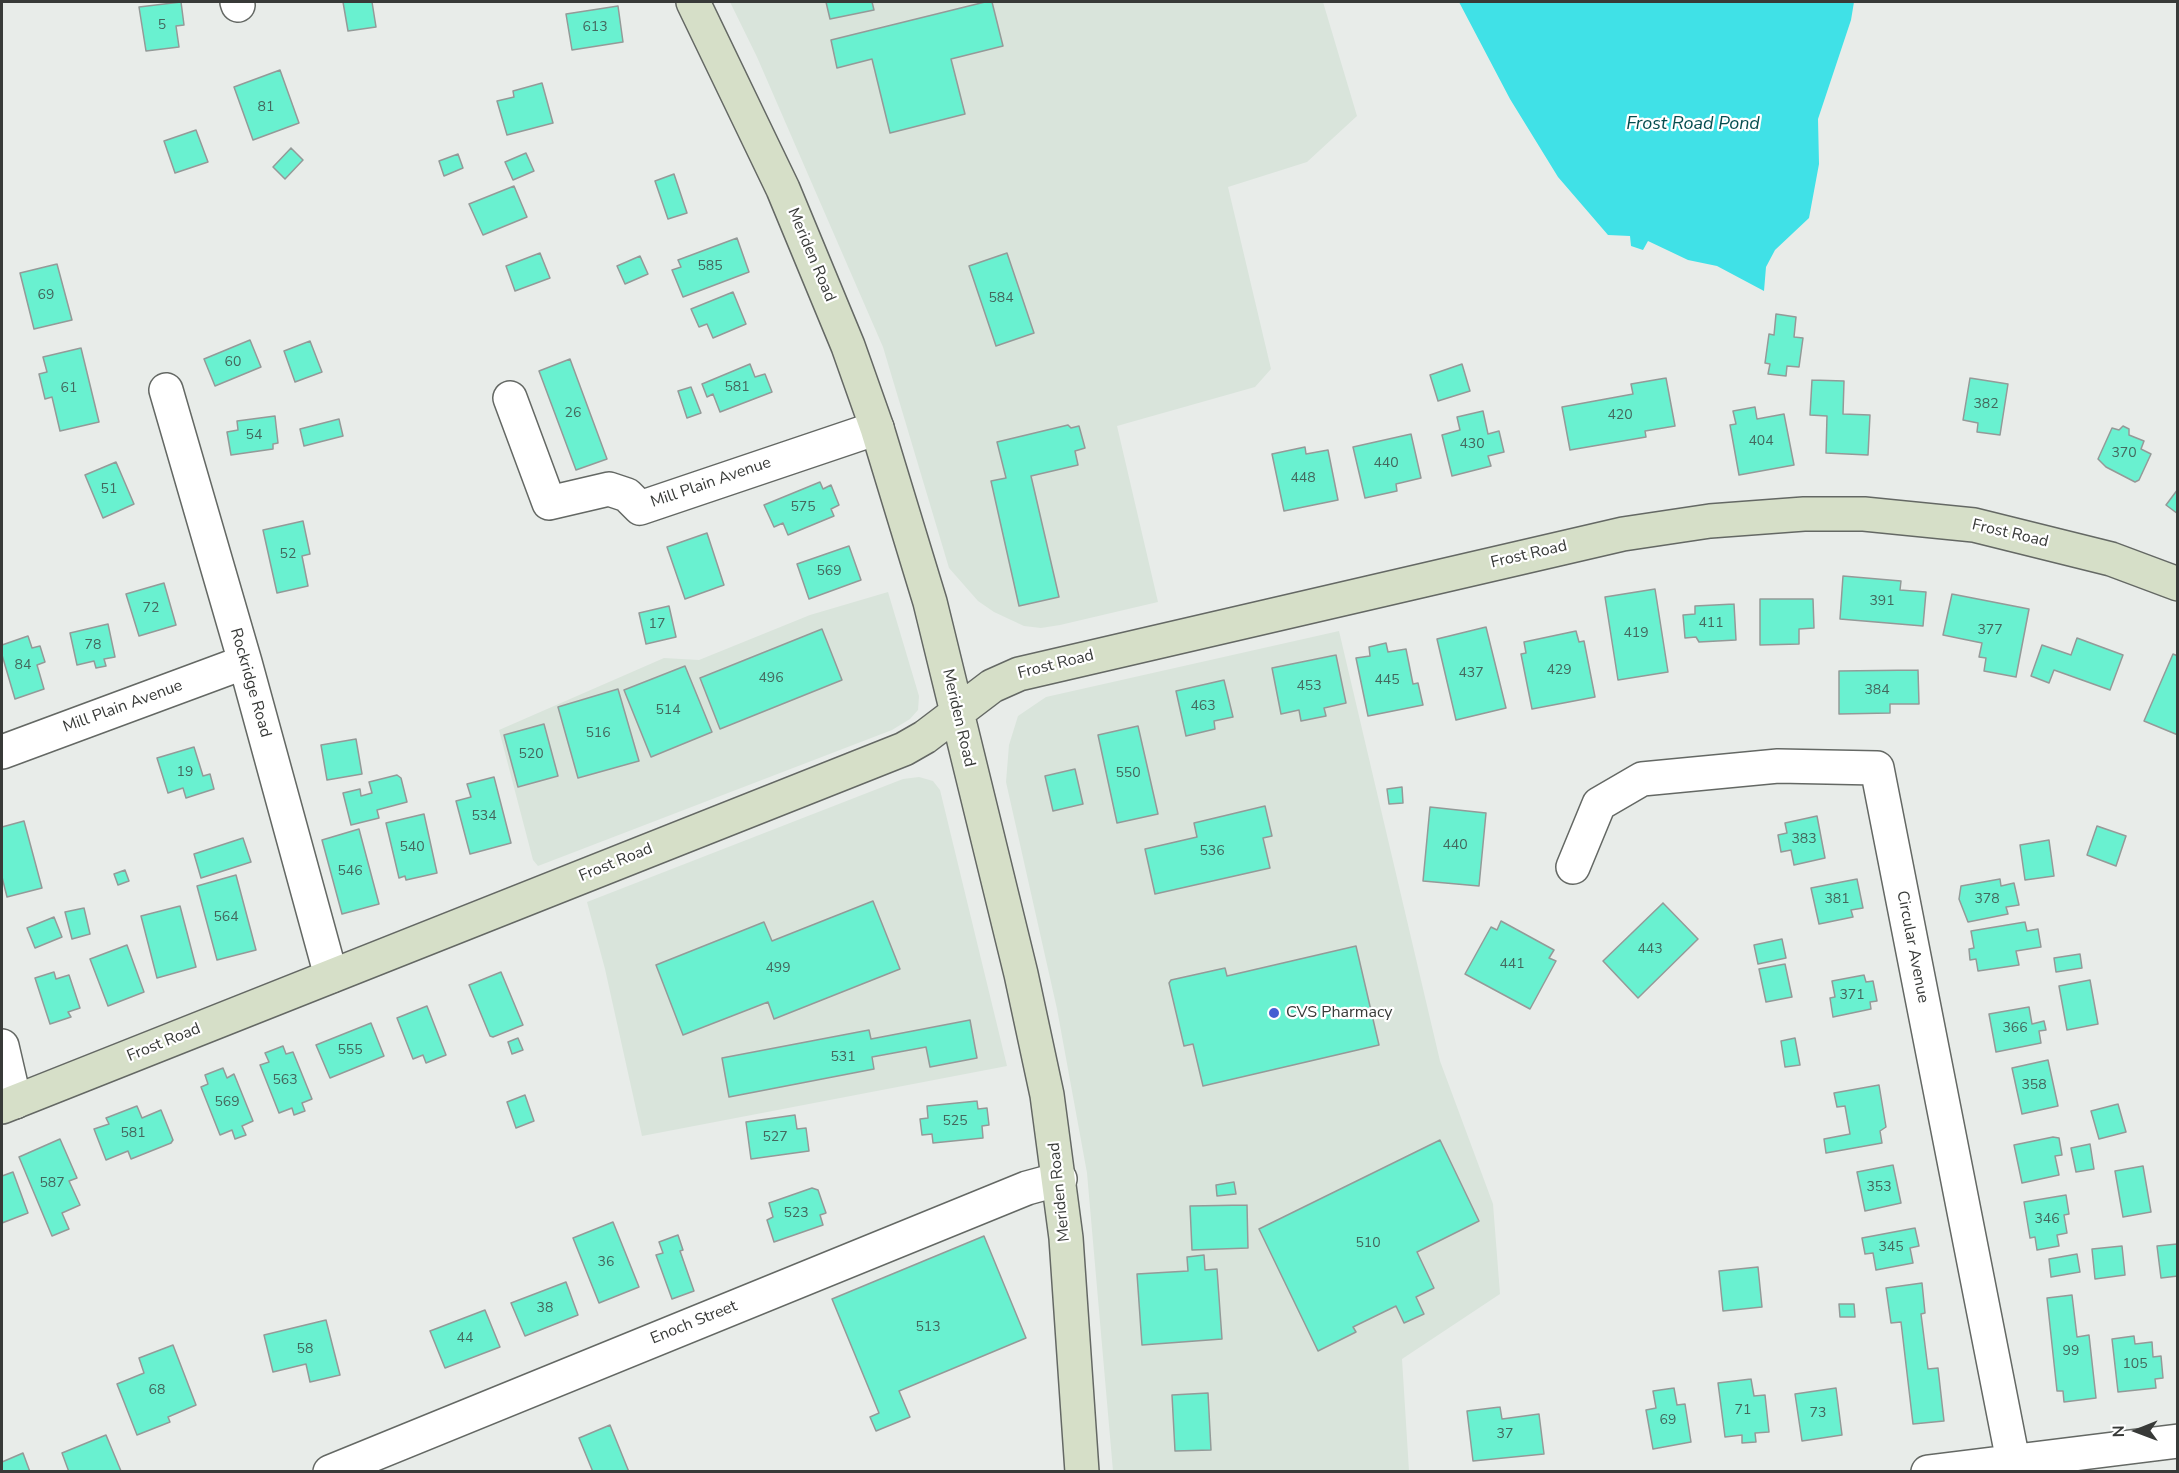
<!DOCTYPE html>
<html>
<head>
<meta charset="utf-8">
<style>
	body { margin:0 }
	#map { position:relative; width:2179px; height:1473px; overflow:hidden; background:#e8ece9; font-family:"Nunito Sans",sans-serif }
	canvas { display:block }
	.frame { position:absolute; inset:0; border:3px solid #383a38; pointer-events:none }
	.north { position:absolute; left:2107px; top:1401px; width:60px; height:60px; -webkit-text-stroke:4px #fff; paint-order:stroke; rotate:269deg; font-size:16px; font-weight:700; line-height:24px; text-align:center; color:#383a38 }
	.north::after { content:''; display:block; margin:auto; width:21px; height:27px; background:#383a38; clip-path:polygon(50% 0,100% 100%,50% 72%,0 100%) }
</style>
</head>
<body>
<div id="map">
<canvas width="2179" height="1473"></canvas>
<div class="frame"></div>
<div class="north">N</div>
</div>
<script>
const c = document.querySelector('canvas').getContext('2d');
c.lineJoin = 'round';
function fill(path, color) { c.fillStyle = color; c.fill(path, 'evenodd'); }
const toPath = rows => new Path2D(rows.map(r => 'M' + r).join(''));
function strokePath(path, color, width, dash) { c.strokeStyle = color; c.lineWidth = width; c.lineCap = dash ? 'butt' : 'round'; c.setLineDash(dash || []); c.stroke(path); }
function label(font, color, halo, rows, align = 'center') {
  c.font = font + ' "Nunito Sans",sans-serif'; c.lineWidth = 4.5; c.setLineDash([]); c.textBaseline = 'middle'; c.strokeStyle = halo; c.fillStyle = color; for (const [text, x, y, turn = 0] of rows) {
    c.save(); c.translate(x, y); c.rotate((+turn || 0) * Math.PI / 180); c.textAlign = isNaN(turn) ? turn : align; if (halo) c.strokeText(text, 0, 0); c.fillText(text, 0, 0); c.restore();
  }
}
const built = toPath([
	[730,2,1323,2,1357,116,1307,162,1228,187,1271,369,1255,387,1117,426,1158,602,1060,625,1041,628,1024,626,994,612,978,601,949,568,883,347,757,57],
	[888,592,919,696,918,710,910,719,892,730,538,866,533,860,499,730,664,658,699,660,810,615],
	[1339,631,1440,1061,1493,1204,1500,1294,1402,1359,1409,1471,1113,1471,1087,1173,1057,1009,1006,782,1009,745,1018,716,1046,697],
	[919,777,933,781,940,790,1007,1066,642,1136,605,969,587,902,903,779]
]);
const water = toPath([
	[1459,2,1854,2,1851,20,1818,119,1819,164,1809,218,1775,250,1766,267,1764,291,1717,266,1688,260,1648,241,1643,250,1631,246,1630,236,1608,235,1558,177,1510,99]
]);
const building = toPath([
	[181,2,184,25,176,26,179,47,146,51,139,7,181,2],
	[343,2,372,2,376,27,348,31,343,2],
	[826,2,872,2,874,10,830,19,826,2],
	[985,2,992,2,1003,46,951,59,965,114,890,133,872,59,837,68,831,40,985,2],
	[618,6,623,42,572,50,566,14,618,6],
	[280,70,299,123,253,140,234,87,280,70],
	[542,83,553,123,507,135,497,101,514,97,513,91,542,83],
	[196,130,208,162,175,173,164,141,196,130],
	[291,148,303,160,285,179,273,167,291,148],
	[526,153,534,171,513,180,505,162,526,153],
	[458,154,463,168,444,176,439,161,458,154],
	[674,174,687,213,668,219,655,181,674,174],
	[514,186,527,217,483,235,469,204,514,186],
	[737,238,749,272,683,297,672,270,681,267,678,260,737,238],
	[540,253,550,278,515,291,506,266,540,253],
	[1007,253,1034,333,996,346,969,266,1007,253],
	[640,256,648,274,625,284,617,266,640,256],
	[57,264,72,320,34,329,20,273,57,264],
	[733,292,746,324,713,338,707,324,699,327,691,309,733,292],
	[1776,314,1796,317,1794,337,1803,338,1799,367,1787,366,1786,376,1768,374,1770,364,1765,363,1769,334,1774,335,1776,314],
	[250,340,261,367,215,386,204,359,250,340],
	[310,341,322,372,295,382,284,351,310,341],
	[81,348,99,422,60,431,52,397,45,399,39,374,47,372,43,357,81,348],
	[570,359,607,459,576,470,539,371,570,359],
	[750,364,755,377,765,374,772,392,720,412,713,394,707,397,702,384,750,364],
	[1462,364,1470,391,1438,401,1430,375,1462,364],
	[1666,378,1675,426,1645,431,1646,437,1570,450,1562,407,1633,394,1631,384,1666,378],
	[1970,378,2008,384,2000,435,1977,432,1978,423,1963,420,1970,378],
	[1812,380,1844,381,1843,414,1870,415,1868,455,1826,453,1827,416,1810,415,1812,380],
	[691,387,701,413,687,418,678,391,691,387],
	[1755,407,1757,419,1784,414,1794,465,1739,475,1730,425,1736,424,1733,411,1755,407],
	[1483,411,1488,434,1499,431,1504,452,1488,456,1491,466,1452,476,1442,435,1460,430,1457,417,1483,411],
	[275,416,278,443,273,444,273,449,231,455,227,432,238,430,237,421,275,416],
	[339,419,343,436,304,446,300,429,339,419],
	[1068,425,1071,428,1079,426,1085,448,1075,451,1078,465,1031,476,1059,597,1019,606,991,481,1006,478,997,442,1068,425],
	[2123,426,2129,429,2129,435,2144,441,2141,449,2151,454,2139,480,2135,482,2106,467,2098,459,2112,428,2119,430,2123,426],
	[1411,434,1421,478,1396,484,1397,491,1365,498,1353,447,1411,434],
	[1305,447,1306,454,1328,450,1338,500,1284,511,1272,454,1305,447],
	[116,462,134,504,103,518,85,475,116,462],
	[820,482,823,489,831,485,839,505,831,509,834,516,788,535,783,523,774,527,764,505,820,482],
	[2178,489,2178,514,2166,505,2178,489],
	[303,521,310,554,302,556,308,586,277,593,263,530,303,521],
	[707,533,724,585,685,599,667,547,707,533],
	[849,546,861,580,809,599,797,564,849,546],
	[1843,576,1901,581,1900,590,1926,592,1923,626,1840,619,1843,576],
	[164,583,176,625,139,636,126,594,164,583],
	[1655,589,1668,672,1618,680,1605,597,1655,589],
	[1952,594,2029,609,2016,677,1984,671,1986,658,1979,657,1982,643,1943,635,1952,594],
	[1760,599,1813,599,1814,628,1799,629,1799,644,1760,645,1760,599],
	[1734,604,1736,640,1699,642,1696,637,1685,638,1683,615,1695,614,1695,606,1734,604],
	[669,606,676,637,646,644,639,613,669,606],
	[108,624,115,657,104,659,106,666,96,668,94,661,77,665,70,633,108,624],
	[1486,627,1506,708,1456,720,1437,639,1486,627],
	[822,629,842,680,720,729,700,678,822,629],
	[1576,631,1579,642,1584,641,1595,697,1532,709,1521,654,1526,653,1524,642,1576,631],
	[28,636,32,648,40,646,45,662,37,665,44,689,15,699,2,655,2,645,28,636],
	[2077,638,2123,655,2110,690,2054,670,2049,683,2031,676,2042,645,2071,655,2077,638],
	[1386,643,1388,652,1406,649,1413,684,1418,683,1423,705,1368,716,1356,658,1370,656,1369,647,1386,643],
	[2173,654,2178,656,2178,735,2144,721,2173,654],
	[1336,655,1346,703,1324,708,1326,716,1301,721,1299,710,1281,714,1272,668,1336,655],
	[685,666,712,732,651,757,624,690,685,666],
	[1918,670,1919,704,1890,704,1890,713,1839,714,1839,671,1918,670],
	[1224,680,1233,717,1214,721,1215,729,1186,736,1176,691,1224,680],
	[618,689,639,761,578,778,558,707,618,689],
	[544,724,558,776,518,787,504,735,544,724],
	[1138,726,1158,814,1117,823,1098,735,1138,726],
	[356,739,362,774,327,780,321,745,356,739],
	[194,747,203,776,210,774,214,789,186,798,183,788,168,793,157,758,194,747],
	[1075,769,1083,804,1053,811,1045,776,1075,769],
	[397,775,401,778,407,802,377,810,379,818,351,825,343,793,360,789,361,796,372,793,369,782,397,775],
	[494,777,511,843,470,854,456,801,471,797,467,784,494,777],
	[1402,787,1403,803,1389,804,1387,789,1402,787],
	[1265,806,1272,836,1263,838,1270,868,1155,894,1145,849,1197,837,1194,823,1265,806],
	[1430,807,1486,813,1479,886,1423,881,1430,807],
	[424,814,437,873,406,880,405,876,399,878,386,823,424,814],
	[1817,816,1825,858,1794,865,1791,850,1781,852,1778,835,1787,833,1785,823,1817,816],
	[24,821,42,888,7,897,2,877,2,827,24,821],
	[2097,826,2126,836,2116,866,2087,855,2097,826],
	[359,829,379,904,342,914,322,840,359,829],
	[243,838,251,862,201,878,194,854,243,838],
	[2049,840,2054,876,2025,880,2020,845,2049,840],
	[125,870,129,881,118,885,114,874,125,870],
	[236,875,256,950,217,960,197,886,236,875],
	[1857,879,1863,908,1851,910,1853,917,1819,924,1811,888,1857,879],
	[2000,879,2001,886,2014,883,2019,905,2006,907,2008,914,1968,922,1959,899,1961,886,2000,879],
	[873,901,900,969,774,1019,768,1002,683,1035,656,965,764,922,772,941,873,901],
	[1663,903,1698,939,1638,998,1603,961,1663,903],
	[180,906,196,967,157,978,141,916,180,906],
	[84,908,90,934,72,939,65,912,84,908],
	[54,917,62,937,35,948,27,928,54,917],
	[1501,921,1554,950,1549,958,1556,961,1530,1009,1465,974,1491,927,1497,930,1501,921],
	[2025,922,2027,931,2038,929,2041,947,2016,951,2019,965,1978,971,1976,959,1970,960,1969,949,1974,948,1971,931,2025,922],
	[1782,939,1786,958,1758,964,1754,945,1782,939],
	[127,945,144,992,108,1006,90,959,127,945],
	[1356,946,1379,1045,1203,1086,1193,1044,1184,1046,1169,983,1171,980,1225,968,1227,976,1356,946],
	[2080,954,2082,968,2056,972,2054,958,2080,954],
	[1785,964,1792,997,1766,1002,1759,969,1785,964],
	[54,972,56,979,69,975,80,1008,68,1012,71,1017,50,1024,35,978,54,972],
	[501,972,523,1025,493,1037,490,1036,469,985,501,972],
	[1864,975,1866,982,1873,981,1877,1001,1870,1002,1871,1009,1833,1017,1830,998,1835,997,1832,981,1864,975],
	[2090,980,2098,1024,2067,1030,2059,986,2090,980],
	[427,1006,446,1055,426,1063,423,1055,413,1059,397,1018,427,1006],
	[2029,1007,2032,1024,2044,1021,2046,1030,2039,1031,2041,1043,1996,1052,1989,1014,2029,1007],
	[970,1020,977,1058,930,1067,926,1047,872,1057,874,1069,729,1097,722,1058,869,1030,871,1039,970,1020],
	[371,1023,384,1056,330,1078,316,1045,371,1023],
	[518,1038,523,1050,512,1054,508,1042,518,1038],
	[1795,1038,1800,1065,1785,1067,1781,1041,1795,1038],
	[283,1046,286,1054,293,1052,312,1099,302,1103,305,1111,294,1115,292,1108,279,1113,260,1065,269,1062,265,1053,283,1046],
	[2048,1060,2058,1106,2022,1114,2012,1068,2048,1060],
	[223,1068,227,1078,234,1074,253,1121,242,1126,246,1135,235,1139,232,1130,220,1135,201,1087,208,1084,205,1075,223,1068],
	[1879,1085,1886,1127,1880,1131,1882,1143,1826,1153,1824,1139,1850,1134,1845,1106,1837,1107,1834,1093,1879,1085],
	[525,1095,534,1121,516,1128,507,1102,525,1095],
	[977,1101,978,1109,987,1108,989,1125,982,1126,983,1138,933,1143,932,1134,922,1135,920,1119,928,1118,927,1106,977,1101],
	[2118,1104,2126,1132,2099,1139,2091,1111,2118,1104],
	[137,1106,142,1118,161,1110,173,1140,171,1143,131,1159,128,1151,106,1160,94,1129,109,1124,106,1118,137,1106],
	[795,1115,797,1129,806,1128,809,1151,751,1159,746,1122,795,1115],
	[2053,1137,2059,1138,2062,1155,2055,1156,2059,1175,2022,1183,2014,1145,2053,1137],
	[60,1139,77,1178,69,1181,80,1205,62,1213,69,1229,52,1236,19,1157,60,1139],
	[1440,1140,1479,1221,1417,1252,1434,1288,1416,1297,1424,1314,1404,1323,1396,1306,1353,1327,1356,1332,1318,1351,1259,1229,1440,1140],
	[2090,1144,2094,1169,2076,1172,2071,1148,2090,1144],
	[1893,1165,1901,1203,1865,1211,1857,1172,1893,1165],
	[2143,1166,2151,1212,2123,1217,2115,1171,2143,1166],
	[13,1172,28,1213,2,1223,2,1176,13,1172],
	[1234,1182,1236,1194,1217,1196,1216,1185,1234,1182],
	[812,1188,818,1190,826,1213,820,1215,823,1225,774,1242,767,1220,773,1217,769,1203,812,1188],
	[2066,1195,2069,1214,2064,1215,2067,1233,2057,1235,2059,1246,2037,1250,2035,1237,2030,1238,2024,1202,2066,1195],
	[1247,1205,1248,1248,1192,1250,1190,1206,1247,1205],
	[613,1222,639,1287,599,1303,573,1238,613,1222],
	[1915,1228,1919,1246,1910,1248,1913,1263,1876,1270,1873,1253,1865,1254,1862,1238,1915,1228],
	[678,1235,683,1250,680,1251,694,1291,672,1299,656,1255,663,1253,659,1242,678,1235],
	[984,1236,1026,1338,899,1391,910,1417,876,1431,870,1417,879,1413,832,1299,984,1236],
	[2177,1244,2178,1276,2161,1278,2157,1246,2177,1244],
	[2122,1246,2125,1275,2095,1279,2092,1249,2122,1246],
	[2077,1254,2080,1272,2051,1277,2049,1259,2077,1254],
	[1204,1255,1205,1270,1217,1269,1222,1339,1142,1345,1137,1274,1188,1271,1187,1257,1204,1255],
	[1758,1267,1762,1307,1723,1311,1719,1271,1758,1267],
	[566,1282,578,1315,525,1336,511,1303,566,1282],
	[1922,1283,1925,1313,1921,1314,1928,1369,1938,1368,1944,1421,1913,1424,1901,1322,1891,1323,1886,1288,1922,1283],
	[2072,1295,2077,1337,2089,1335,2096,1398,2064,1402,2063,1391,2057,1391,2047,1298,2072,1295],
	[1839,1304,1854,1304,1855,1317,1840,1317,1839,1304],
	[485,1310,500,1347,445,1368,430,1331,485,1310],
	[326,1320,340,1375,310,1382,306,1364,273,1372,264,1335,326,1320],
	[2134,1336,2135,1344,2152,1342,2153,1357,2161,1356,2163,1378,2155,1379,2156,1388,2118,1392,2112,1339,2134,1336],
	[173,1345,196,1405,168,1417,170,1422,137,1435,117,1384,144,1373,139,1358,173,1345],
	[1751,1379,1754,1396,1765,1395,1769,1432,1755,1433,1756,1442,1742,1443,1742,1435,1725,1437,1718,1383,1751,1379],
	[1674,1388,1677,1405,1685,1404,1691,1442,1653,1449,1646,1410,1656,1408,1653,1391,1674,1388],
	[1836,1388,1842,1435,1802,1441,1795,1394,1836,1388],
	[1208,1393,1211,1450,1175,1451,1172,1395,1208,1393],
	[1500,1407,1502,1419,1539,1414,1544,1454,1473,1461,1467,1411,1500,1407],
	[610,1425,629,1472,593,1472,579,1438,610,1425],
	[106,1435,121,1471,69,1472,62,1453,106,1435],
	[23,1453,30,1472,2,1472,2,1462,23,1453]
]);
const minor = toPath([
	[237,2,238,5],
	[166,390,245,662,331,976],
	[510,398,549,503,609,489,627,495,640,508,877,428],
	[2,752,245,662],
	[1573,867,1599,804,1642,779,1778,766,1877,768,2013,1461,2020,1472],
	[2,1046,15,1102],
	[330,1472,1027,1188,1060,1179],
	[1928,1472,2178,1441]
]);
const secondary = toPath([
	[693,2,783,189,848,346,877,428,930,602,1021,974,1047,1095,1066,1238,1082,1472],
	[2,1107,904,749,925,737,992,686,1019,674,1623,534,1710,521,1804,514,1864,514,1974,525,2111,559,2178,584]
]);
const markers = [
	[1274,1013,6,"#455ed2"]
];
const numberNames = [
	["5",162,26],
	["613",595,28],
	["81",266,108],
	["585",710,267],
	["69",46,296],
	["584",1001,299],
	["60",233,363],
	["581",737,388],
	["61",69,389],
	["382",1986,405],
	["26",573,414],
	["420",1620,416],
	["54",254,436],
	["404",1761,442],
	["430",1472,445],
	["370",2124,454],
	["440",1386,464],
	["448",1303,479],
	["51",109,490],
	["575",803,508],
	["52",288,555],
	["569",829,572],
	["391",1882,602],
	["72",151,609],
	["411",1711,624],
	["17",657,625],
	["377",1990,631],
	["419",1636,634],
	["78",93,646],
	["84",23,666],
	["429",1559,671],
	["437",1471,674],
	["496",771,679],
	["445",1387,681],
	["453",1309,687],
	["384",1877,691],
	["463",1203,707],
	["514",668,711],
	["516",598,734],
	["520",531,755],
	["19",185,773],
	["550",1128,774],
	["534",484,817],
	["383",1804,840],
	["440",1455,846],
	["540",412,848],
	["536",1212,852],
	["546",350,872],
	["381",1837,900],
	["378",1987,900],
	["564",226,918],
	["443",1650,950],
	["441",1512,965],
	["499",778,969],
	["371",1852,996],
	["366",2015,1029],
	["555",350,1051],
	["531",843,1058],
	["563",285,1081],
	["358",2034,1086],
	["569",227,1103],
	["525",955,1122],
	["581",133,1134],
	["527",775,1138],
	["587",52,1184],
	["353",1879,1188],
	["523",796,1214],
	["346",2047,1220],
	["510",1368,1244],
	["345",1891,1248],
	["36",606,1263],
	["38",545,1309],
	["513",928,1328],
	["44",465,1339],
	["58",305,1350],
	["99",2071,1352],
	["105",2135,1365],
	["68",157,1391],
	["71",1743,1411],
	["73",1818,1414],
	["69",1668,1421],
	["37",1505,1435]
];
const streetNames = [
	["Meriden Road",811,255,67],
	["Mill Plain Avenue",711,483,-19],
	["Frost Road",2010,534,13],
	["Frost Road",1529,555,-13],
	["Frost Road",1056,665,-14],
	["Rockridge Road",250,683,74],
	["Mill Plain Avenue",123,707,-20],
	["Meriden Road",958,718,77],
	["Frost Road",616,863,-22],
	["Circular Avenue",1912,947,79],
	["Frost Road",164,1043,-22],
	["Meriden Road",1060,1192,-96],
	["Enoch Street",694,1323,-22]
];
const poiNames = [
	["CVS Pharmacy",1286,1013]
];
const waterNames = [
	["Frost Road Pond",1693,125]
];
fill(built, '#d9e4db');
fill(water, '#40e1e7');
fill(building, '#69f1d0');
strokePath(building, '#949a98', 1.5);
strokePath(minor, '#646864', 36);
strokePath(secondary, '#646864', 36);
strokePath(minor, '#fff', 33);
strokePath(secondary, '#d6dfc8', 33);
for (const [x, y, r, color] of markers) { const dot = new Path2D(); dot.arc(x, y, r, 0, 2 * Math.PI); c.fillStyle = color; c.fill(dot); strokePath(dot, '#fff', 2); }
label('14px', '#44685e', null, numberNames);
label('16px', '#383a38', '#fff', streetNames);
label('16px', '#383a38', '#fff', poiNames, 'left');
label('italic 18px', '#054d4f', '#fff', waterNames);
</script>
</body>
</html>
